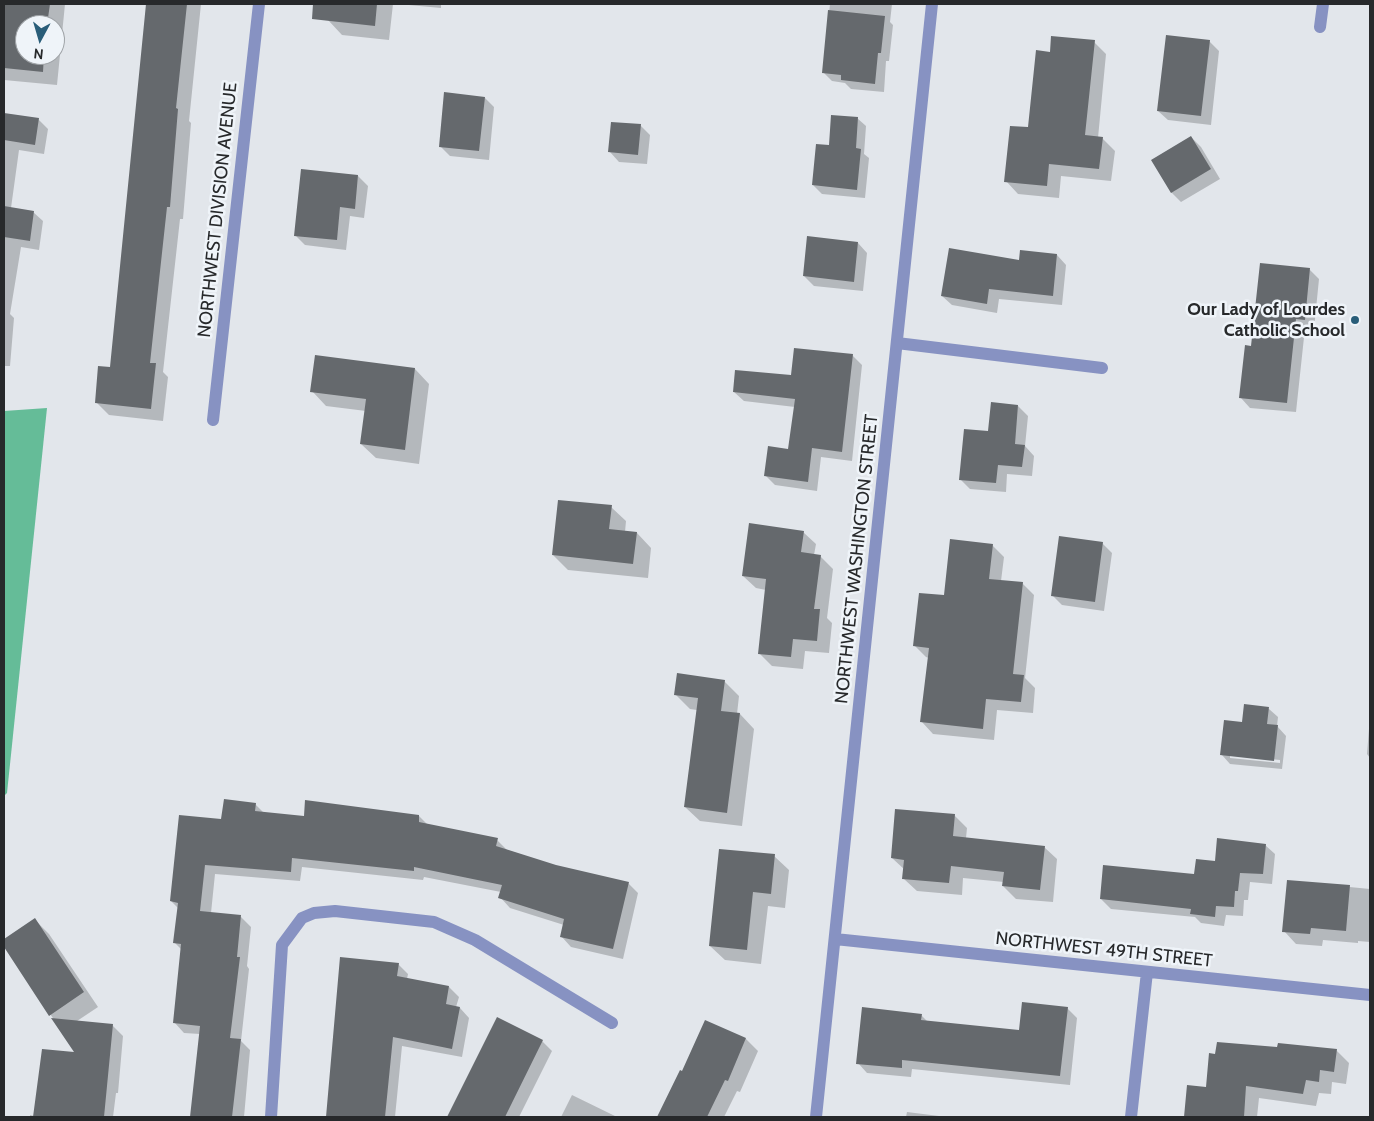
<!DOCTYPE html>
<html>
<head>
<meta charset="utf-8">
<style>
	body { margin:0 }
	#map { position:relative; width:1374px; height:1121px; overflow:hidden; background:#e2e6eb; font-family:Cabin,sans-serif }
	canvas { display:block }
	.frame { position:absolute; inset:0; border:5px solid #27292b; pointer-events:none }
	.north { position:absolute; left:15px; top:15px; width:50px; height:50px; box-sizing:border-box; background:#eff4f9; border:1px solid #9fa3a7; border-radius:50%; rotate:186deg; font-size:14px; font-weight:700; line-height:20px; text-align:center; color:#27292b }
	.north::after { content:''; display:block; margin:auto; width:18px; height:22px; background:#295d79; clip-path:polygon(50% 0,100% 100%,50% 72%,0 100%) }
</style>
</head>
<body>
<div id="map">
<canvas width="1374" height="1121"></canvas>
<div class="frame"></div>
<div class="north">N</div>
</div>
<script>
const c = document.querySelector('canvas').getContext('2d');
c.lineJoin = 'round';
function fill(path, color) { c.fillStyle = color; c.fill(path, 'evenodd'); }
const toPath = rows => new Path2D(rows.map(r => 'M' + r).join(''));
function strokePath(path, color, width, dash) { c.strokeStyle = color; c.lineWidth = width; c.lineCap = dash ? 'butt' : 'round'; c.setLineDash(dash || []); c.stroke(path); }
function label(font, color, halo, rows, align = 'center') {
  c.font = font + ' Cabin,sans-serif'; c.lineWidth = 5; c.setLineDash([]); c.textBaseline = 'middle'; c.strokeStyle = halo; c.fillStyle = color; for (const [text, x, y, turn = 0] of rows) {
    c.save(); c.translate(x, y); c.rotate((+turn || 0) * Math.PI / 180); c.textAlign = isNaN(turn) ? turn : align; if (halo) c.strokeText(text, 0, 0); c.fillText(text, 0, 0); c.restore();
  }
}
const forest = toPath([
	[47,408,7,793,4,796,4,411]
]);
const shadow = toPath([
	[4,4,65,4,57,85,4,80],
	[25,25,55,25,55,55,25,55],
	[147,4,201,4,189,121,191,123,183,219,180,219,163,372,168,377,163,421,109,415,96,402,111,368],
	[329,4,393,4,389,40,342,35,328,20],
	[398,4,441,4,441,8],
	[830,4,892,4,890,22,893,25,889,61,886,61,884,92,851,89,845,83,832,81,823,72],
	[1209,41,1219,51,1211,125,1168,120,1158,111],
	[1094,42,1106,54,1098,138,1102,138,1115,151,1111,181,1061,176,1059,198,1018,194,1006,181,1029,129,1051,53],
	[485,98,494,107,489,160,450,156,440,146],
	[4,114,38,119,48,129,44,154,19,150,11,208,33,212,43,221,39,250,21,247,10,314,14,318,10,366,4,366],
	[857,118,866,126,864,154,869,158,865,198,822,194,813,185,831,147],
	[640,125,650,135,647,164,619,162,610,152],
	[1191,137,1201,147,1220,179,1181,202,1172,193,1152,160],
	[302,170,358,176,368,186,364,218,350,216,346,250,305,245,296,236],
	[858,243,867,253,863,291,814,286,804,276],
	[1057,255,1066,265,1062,305,999,299,997,313,952,305,942,296,1020,261],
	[1309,269,1319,279,1314,329,1305,328,1296,412,1250,408,1241,398,1252,347],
	[852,355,862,365,852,461,821,457,817,491,775,485,765,475,789,451,795,407,744,401,734,392,792,377],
	[415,369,429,384,419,464,376,458,361,444,366,411,326,406,312,391],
	[1018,406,1028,416,1025,446,1034,456,1032,476,1007,474,1006,492,970,489,960,479,989,432],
	[611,507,626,521,625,532,637,533,651,548,648,578,568,570,553,555],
	[803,532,816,544,814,555,820,556,833,569,827,618,832,623,829,653,805,651,803,669,772,666,759,653,766,590,756,588,743,576],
	[1102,543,1112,553,1104,611,1062,605,1053,596],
	[992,545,1004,557,1001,581,1022,583,1034,595,1025,678,1035,688,1033,713,997,710,994,740,933,734,922,722,929,658,926,657,915,646,946,597],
	[724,681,739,696,737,714,740,714,754,729,742,826,700,821,685,807,697,710,690,709,676,695],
	[1245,706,1269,709,1278,717,1277,726,1286,736,1282,769,1230,764,1222,755,1243,723],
	[1230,755,1280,760,1280,763,1230,758],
	[1370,716,1370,758,1367,754],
	[255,804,264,813,305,817,419,816,429,826,497,840,507,850,556,866,628,883,638,893,623,959,571,947,561,936,564,925,510,908,500,897,501,892,424,877,423,880,302,867,300,881,215,874,211,913,241,917,251,927,247,966,249,969,241,1041,250,1050,244,1117,191,1117,200,1034,184,1033,174,1022,182,950,175,943,178,908,171,901,223,820],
	[954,815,967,828,966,838,1044,847,1057,859,1053,902,1016,899,1003,886,1004,882,963,878,962,895,917,891,904,879,905,870,892,858],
	[1265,845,1275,854,1272,884,1250,882,1248,900,1244,900,1243,916,1226,915,1224,926,1201,923,1195,917,1111,909,1101,899,1195,876,1216,862],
	[774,856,789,870,785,908,768,906,761,964,725,960,710,946],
	[1288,881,1370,889,1370,942,1358,941,1358,943,1323,940,1322,946,1296,944,1284,931],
	[35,920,49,934,98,1007,77,1021,112,1025,123,1036,118,1093,116,1093,113,1117,30,1117,30,1115,35,1116,77,1054,4,945,4,941],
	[342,958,398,964,408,974,407,979,449,987,459,997,456,1007,460,1008,469,1018,462,1057,402,1046,395,1117,328,1117],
	[1067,1008,1077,1018,1070,1085,912,1069,911,1077,867,1073,858,1063,921,1015,928,1022,1020,1031],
	[498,1019,542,1041,552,1051,519,1117,448,1117],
	[705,1022,746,1039,758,1051,740,1092,737,1091,724,1117,667,1117,661,1112,683,1073],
	[1278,1049,1336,1050,1349,1063,1346,1084,1332,1082,1331,1094,1319,1093,1316,1106,1259,1098,1257,1117,1185,1117,1188,1087,1207,1088],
	[572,1095,615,1116,616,1117,561,1117],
	[907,1112,947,1117,906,1117]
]);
const building = toPath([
	[4,4,50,4,47,25,25,25,25,55,44,55,43,72,4,68],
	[146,4,187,4,176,108,178,109,170,207,167,207,150,363,156,363,151,409,95,403,98,366,110,367],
	[313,4,377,4,375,26,312,19],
	[828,10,885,16,881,53,878,53,875,84,841,80,841,75,822,73],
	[1166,35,1210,40,1201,116,1157,111],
	[1051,36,1095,40,1085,135,1103,137,1099,169,1049,164,1047,186,1004,182,1010,126,1028,127,1036,50,1050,52],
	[444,92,485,97,479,151,439,147],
	[4,113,39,118,35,145,4,140],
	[831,115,858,117,856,148,861,149,857,190,812,185,816,144,829,145],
	[611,122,641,124,638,155,608,152],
	[1191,136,1211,169,1171,193,1151,160],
	[301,169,358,175,355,209,340,207,337,240,294,236],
	[4,206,34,211,30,241,4,237],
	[807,236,858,242,854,282,803,276],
	[949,248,1019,260,1020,250,1057,254,1053,296,989,289,987,304,941,296],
	[1260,263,1310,268,1305,320,1296,319,1287,403,1239,398,1245,345,1251,346],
	[794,348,853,354,842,452,812,448,808,482,764,476,768,446,788,449,795,399,733,392,735,370,791,375],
	[315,355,415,368,405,450,360,444,366,399,310,392],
	[991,402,1018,405,1015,444,1025,445,1022,467,998,465,996,483,959,480,964,429,988,431],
	[558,500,612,505,609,529,637,532,633,564,552,555],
	[749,523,804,531,801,552,821,555,814,609,820,609,817,641,793,639,791,657,758,654,766,579,742,576],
	[1059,536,1103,542,1095,602,1051,596],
	[950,539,993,544,989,579,1023,582,1013,674,1024,675,1021,702,986,699,983,729,920,722,929,648,913,646,919,593,944,595],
	[677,673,725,680,721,711,740,713,727,813,684,807,698,698,674,695],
	[1244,704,1269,707,1267,724,1278,725,1274,761,1220,755,1224,720,1242,722],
	[224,799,256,803,255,811,304,816,305,800,419,815,419,822,498,838,496,846,556,865,629,882,613,949,560,937,564,919,498,898,502,885,414,867,414,871,292,858,291,872,205,865,200,911,241,915,237,957,240,957,230,1038,241,1039,232,1117,190,1117,200,1026,173,1023,181,944,173,943,178,903,170,901,179,815,221,819],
	[895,809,955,814,953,836,1045,846,1040,890,1002,886,1004,872,951,866,949,883,902,879,904,860,891,858],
	[1217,838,1266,844,1263,874,1240,873,1238,891,1235,891,1234,907,1216,906,1215,917,1190,914,1191,909,1100,899,1103,865,1194,874,1196,859,1215,861],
	[719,849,775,854,771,894,753,892,747,950,709,946],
	[1287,880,1350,885,1346,931,1311,928,1310,934,1282,932],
	[35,918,84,992,49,1016,4,947,4,939],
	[340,957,399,963,397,976,449,986,446,1004,460,1007,452,1049,393,1037,385,1117,326,1117],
	[1022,1002,1068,1007,1060,1076,902,1060,902,1068,856,1064,862,1007,922,1014,921,1020,1019,1030],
	[497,1017,543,1040,505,1117,447,1117],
	[51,1018,113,1024,104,1117,33,1117,42,1049,74,1052],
	[705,1020,746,1038,728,1081,725,1080,707,1117,657,1117,680,1070,682,1071],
	[1217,1042,1277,1047,1278,1043,1337,1049,1334,1072,1320,1070,1319,1082,1306,1080,1303,1094,1246,1086,1244,1117,1184,1117,1187,1085,1206,1087,1209,1053,1215,1054]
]);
const street = toPath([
	[1320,27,1323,4],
	[897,343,1102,368],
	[213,420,259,4],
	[835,939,1370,995],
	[271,1117,282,945,302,918,314,913,335,911,434,922,475,940,612,1023],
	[816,1117,932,4],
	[1131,1117,1147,972]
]);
const markers = [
	[1355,320,5,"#295d79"]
];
const streetNames = [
	["NORTHWEST DIVISION AVENUE",218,210,-84],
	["NORTHWEST WASHINGTON STREET",857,559,-84],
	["NORTHWEST 49TH STREET",1104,950,6]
];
const poiNames = [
	["Our Lady of Lourdes",1345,310],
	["Catholic School",1345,331]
];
fill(forest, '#65bc98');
fill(shadow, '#0003');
fill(building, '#65696d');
strokePath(street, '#8792c2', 12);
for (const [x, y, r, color] of markers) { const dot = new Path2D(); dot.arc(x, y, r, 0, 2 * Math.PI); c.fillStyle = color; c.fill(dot); strokePath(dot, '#eff4f9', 2); }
label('18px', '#27292b', '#eff4f9', streetNames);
label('bold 18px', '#27292b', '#eff4f9', poiNames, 'right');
</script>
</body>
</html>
